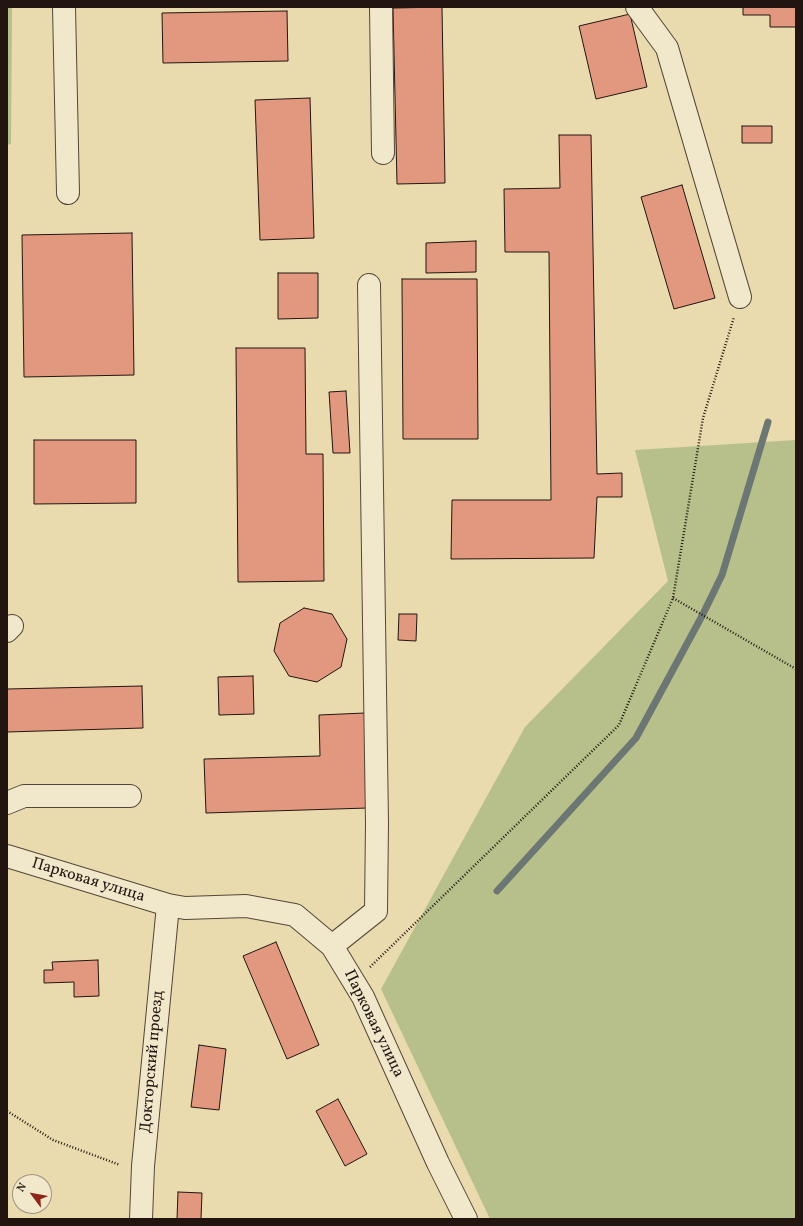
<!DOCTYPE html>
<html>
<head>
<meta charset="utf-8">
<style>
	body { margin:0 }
	#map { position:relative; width:803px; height:1226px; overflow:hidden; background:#eadbaf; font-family:Vollkorn,serif }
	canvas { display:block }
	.frame { position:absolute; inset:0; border:8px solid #221510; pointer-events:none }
	.north { position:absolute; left:12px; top:1174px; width:40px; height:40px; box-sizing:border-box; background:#f1e8cb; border:1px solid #9e9480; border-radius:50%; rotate:302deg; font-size:11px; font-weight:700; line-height:16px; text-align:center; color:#221510 }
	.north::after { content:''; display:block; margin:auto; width:14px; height:18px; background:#8f2418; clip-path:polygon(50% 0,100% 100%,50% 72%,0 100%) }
</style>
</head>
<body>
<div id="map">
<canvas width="803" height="1226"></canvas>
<div class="frame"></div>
<div class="north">N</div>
</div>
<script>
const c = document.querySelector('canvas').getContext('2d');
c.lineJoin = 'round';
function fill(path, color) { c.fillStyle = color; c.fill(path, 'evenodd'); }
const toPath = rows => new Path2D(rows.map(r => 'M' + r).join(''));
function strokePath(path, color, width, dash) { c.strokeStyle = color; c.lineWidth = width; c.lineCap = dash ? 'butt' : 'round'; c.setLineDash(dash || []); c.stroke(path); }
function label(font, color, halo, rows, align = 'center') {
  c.font = font + ' Vollkorn,serif'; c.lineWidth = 3; c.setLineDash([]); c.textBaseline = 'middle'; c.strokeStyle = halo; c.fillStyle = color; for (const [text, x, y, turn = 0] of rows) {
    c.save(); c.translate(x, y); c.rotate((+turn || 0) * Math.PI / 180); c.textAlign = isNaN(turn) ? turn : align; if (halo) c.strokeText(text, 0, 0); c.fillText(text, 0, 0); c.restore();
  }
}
const green = toPath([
	[7,7,12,7,11,144,7,145],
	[796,440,796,1219,490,1219,381,989,525,727,668,581,635,450]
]);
const stream = toPath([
	[497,891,636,738,702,616,722,575,768,422]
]);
const building = toPath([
	[442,7,445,183,397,184,393,8,442,7],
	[743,7,796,7,796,27,770,27,770,15,743,15,743,7],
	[287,11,288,61,163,63,162,13,287,11],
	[630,14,647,87,596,99,579,26,630,14],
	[310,98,314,238,260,240,255,100,310,98],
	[742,126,772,126,772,143,742,143,742,126],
	[559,135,591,135,597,474,622,473,622,497,597,497,594,558,451,559,452,500,551,500,549,252,505,252,504,189,560,188,559,135],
	[682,185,715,298,674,309,641,197,682,185],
	[132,233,134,375,24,377,22,235,132,233],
	[476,241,476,272,426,273,426,243,476,241],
	[278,273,318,273,318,318,278,319,278,273],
	[402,279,477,279,478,439,403,439,402,279],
	[236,348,305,348,306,454,323,454,324,581,238,582,236,348],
	[346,391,350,453,333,453,329,392,346,391],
	[34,440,136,440,136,503,34,504,34,440],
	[304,608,332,614,347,639,341,667,317,682,289,676,274,651,280,623,304,608],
	[399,614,417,614,416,641,398,640,399,614],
	[253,676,254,714,219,715,218,677,253,676],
	[142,686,143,728,7,732,7,689,142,686],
	[365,713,368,808,206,813,204,759,320,756,319,715,365,713],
	[276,942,319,1045,287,1059,243,956,276,942],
	[98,960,99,996,74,997,74,982,44,983,44,970,53,970,52,962,98,960],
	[199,1045,226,1049,219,1110,191,1107,199,1045],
	[338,1099,367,1154,345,1166,316,1111,338,1099],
	[178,1192,202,1193,201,1219,177,1219,178,1192]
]);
const path = toPath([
	[673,598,796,669],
	[370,967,619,725,673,598,703,418,734,317],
	[7,1111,53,1140,120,1165]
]);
const minor = toPath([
	[64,7,68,193],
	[381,7,383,153],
	[637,7,667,48,740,297],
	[7,631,12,626],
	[7,803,24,796,130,796],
	[7,856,168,905,185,908,246,906,295,915,332,946,363,997,438,1163,466,1219],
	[332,946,376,911,377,823,369,285],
	[141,1219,143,1166,168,905]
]);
const streetNames = [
	["Парковая улица",88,881,17],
	["Парковая улица",373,1024,64],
	["Докторский проезд",153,1062,-85]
];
fill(green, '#b7c08a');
strokePath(stream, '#6c7774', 7);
fill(building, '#e2977f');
strokePath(building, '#221510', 1);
strokePath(minor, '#544638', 24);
strokePath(path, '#221510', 2.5, [1, 2]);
strokePath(minor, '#f1e8cb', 22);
label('16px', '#221510', '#f1e8cb', streetNames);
</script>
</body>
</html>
